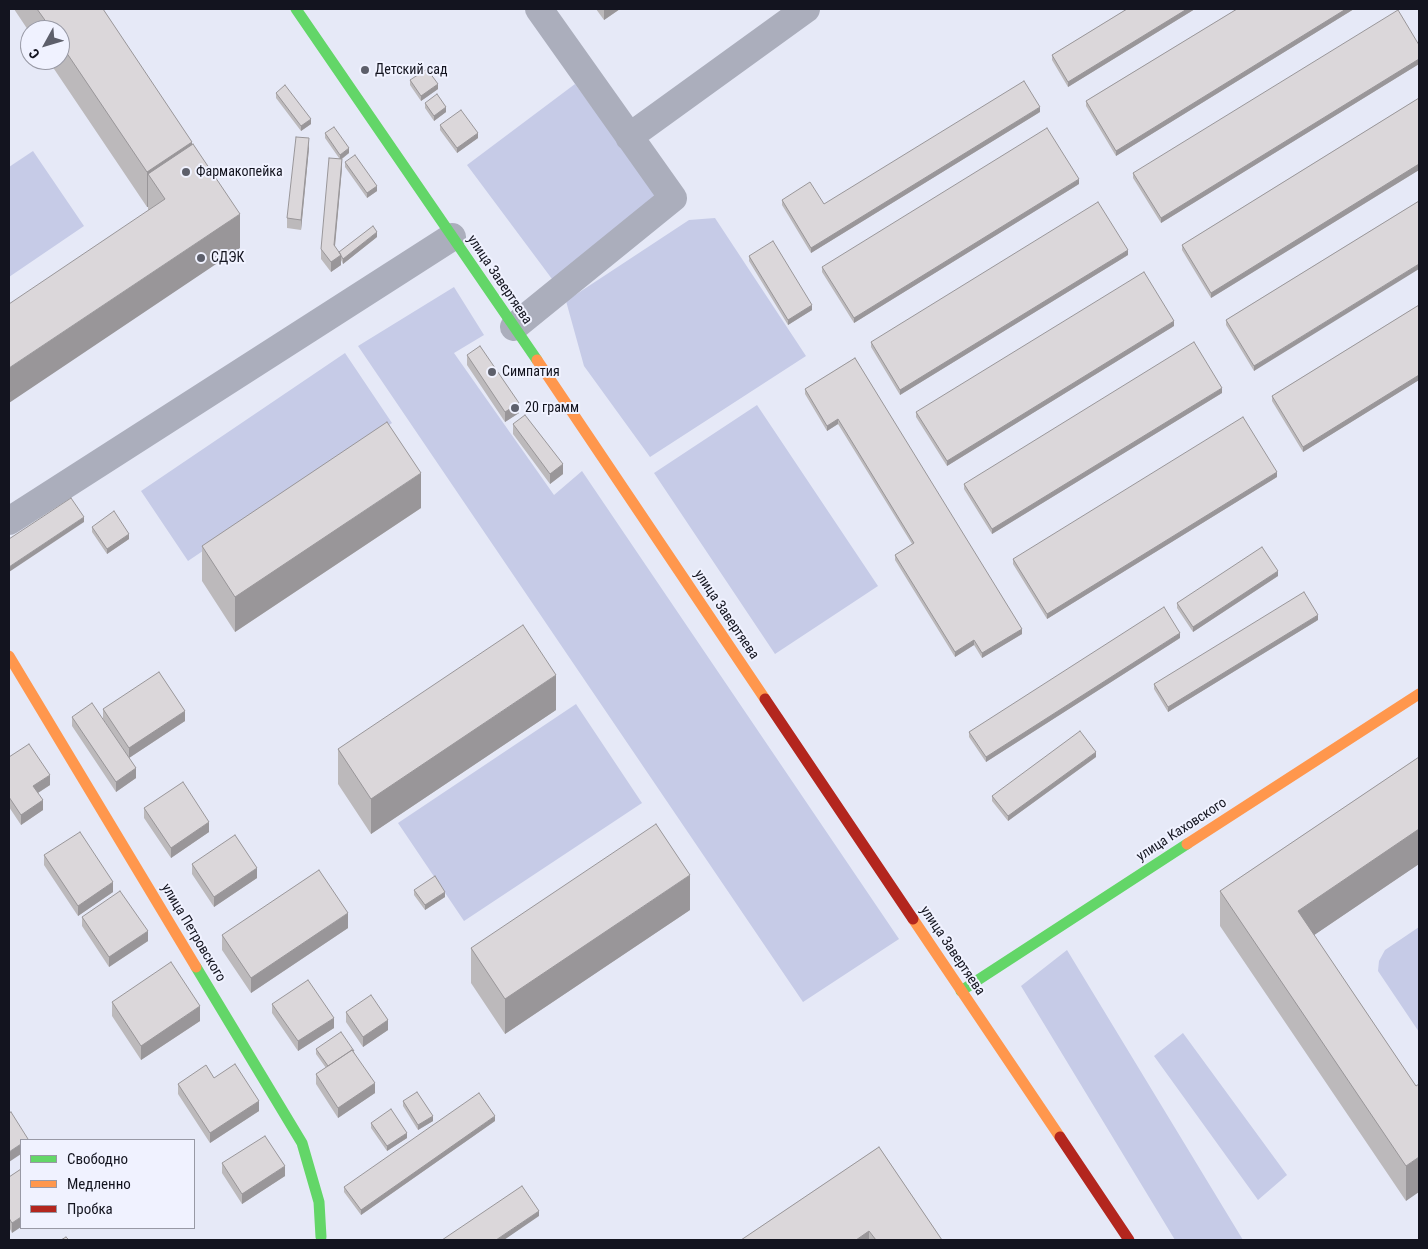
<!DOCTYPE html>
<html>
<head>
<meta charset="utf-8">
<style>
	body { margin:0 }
	#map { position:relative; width:1428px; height:1249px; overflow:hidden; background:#e6e9f7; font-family:"Roboto Condensed",sans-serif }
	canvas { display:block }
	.frame { position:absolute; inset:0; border:10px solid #13141f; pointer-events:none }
	.legend { position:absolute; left:20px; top:1139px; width:175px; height:90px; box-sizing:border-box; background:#f0f2ff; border:1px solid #9899a5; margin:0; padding:6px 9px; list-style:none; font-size:15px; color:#13141f }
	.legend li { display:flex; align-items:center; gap:10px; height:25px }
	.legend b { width:25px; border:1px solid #9899a5 }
	.north { position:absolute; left:20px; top:20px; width:50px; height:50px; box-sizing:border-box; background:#f0f2ff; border:1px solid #9899a5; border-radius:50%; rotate:231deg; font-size:14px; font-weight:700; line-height:20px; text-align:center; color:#13141f }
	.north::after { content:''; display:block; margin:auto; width:18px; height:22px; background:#5d5f6b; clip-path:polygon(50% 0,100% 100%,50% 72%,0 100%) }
</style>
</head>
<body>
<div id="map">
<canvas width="1428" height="1249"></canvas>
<div class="frame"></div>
<ul class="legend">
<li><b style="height:6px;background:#63d668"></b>Свободно</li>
<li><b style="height:6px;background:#ff974d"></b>Медленно</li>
<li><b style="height:6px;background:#b3261e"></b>Пробка</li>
</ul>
<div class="north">С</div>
</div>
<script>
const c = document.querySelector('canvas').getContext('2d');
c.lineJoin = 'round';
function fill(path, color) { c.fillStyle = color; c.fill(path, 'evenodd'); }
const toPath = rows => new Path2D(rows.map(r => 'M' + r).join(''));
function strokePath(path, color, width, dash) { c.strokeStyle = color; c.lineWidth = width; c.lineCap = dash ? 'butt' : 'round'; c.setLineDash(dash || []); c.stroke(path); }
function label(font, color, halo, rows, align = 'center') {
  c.font = font + ' "Roboto Condensed",sans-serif'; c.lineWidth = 4; c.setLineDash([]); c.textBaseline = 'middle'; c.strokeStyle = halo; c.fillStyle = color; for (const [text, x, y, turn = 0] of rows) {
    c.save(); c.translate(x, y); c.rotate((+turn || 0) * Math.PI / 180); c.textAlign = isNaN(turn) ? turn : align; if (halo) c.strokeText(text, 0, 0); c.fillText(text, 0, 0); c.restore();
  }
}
const green = toPath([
	[575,84,663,202,555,283,467,165],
	[33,151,84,226,9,277,9,167],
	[715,218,806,356,650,457,584,366,566,301,689,220],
	[454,287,484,335,454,353,554,495,582,471,899,939,803,1002,358,346],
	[345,353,392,423,188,561,141,491],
	[757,405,878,586,775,654,654,473],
	[576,704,642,803,464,921,398,823],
	[1419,927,1419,1032,1378,971,1379,961,1385,950],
	[1067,950,1243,1240,1175,1240,1021,986],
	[1183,1033,1287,1175,1258,1200,1154,1056]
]);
const street = toPath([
	[629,137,806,9],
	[514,327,673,198,539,9],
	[9,521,452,237]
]);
const fast = toPath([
	[296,9,537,360],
	[196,967,302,1143,319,1202,321,1237],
	[961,991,1187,844]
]);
const slow = toPath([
	[537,360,765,699],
	[9,656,196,967],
	[1187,844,1419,694],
	[913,919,1060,1137]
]);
const jam = toPath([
	[765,699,913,919],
	[1060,1137,1129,1240]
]);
const wall = toPath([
	[14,9,103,9,192,144,240,248,148,210,148,207,147,207,48,60,60,60,60,30,30,30,30,33],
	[596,9,620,9,604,20],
	[1127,9,1195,9,1068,87,1052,60,1052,55],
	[1237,9,1354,9,1116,156,1086,106,1086,101],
	[1419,45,1419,64,1161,223,1133,178,1133,173],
	[410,80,438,89,421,101,410,85],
	[276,93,311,124,301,131,276,98],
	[1419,98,1419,170,1211,298,1182,250,1182,245],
	[425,103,446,112,434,121,425,108],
	[1040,112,811,253,782,205,782,200,824,204],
	[440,125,478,138,457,153,440,130],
	[325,133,349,153,342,159,342,168,335,247,339,252,377,237,343,264,341,260,341,265,331,272,321,259,321,249,339,158,325,138],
	[309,148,301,230,287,228,287,218],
	[345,162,377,191,367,198,345,167],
	[1079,184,854,323,822,272,822,267],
	[1419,201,1254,371,1226,325,1226,320],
	[1128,255,900,395,871,347,871,342],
	[749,256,812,310,788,325,749,261],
	[1419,305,1419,380,1303,452,1272,401,1272,396],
	[1174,326,947,466,916,417,916,412],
	[467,355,519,413,505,422,467,365],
	[855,358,1022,634,982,658,974,645,955,657,895,560,895,555,912,544,838,424,827,431,805,394,805,389],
	[1222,393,992,534,964,489,964,484],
	[513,424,563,474,550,484,513,434],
	[1277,477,1047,619,1013,564,1013,559],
	[421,508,235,632,202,581,202,546],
	[92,527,129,539,107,554,92,532],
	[1278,576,1193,632,1177,608,1177,603],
	[1318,620,1168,712,1154,689,1154,684],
	[1180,638,986,762,969,737,969,732],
	[103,709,185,721,129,758,103,719],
	[556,710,371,834,338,784,338,749],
	[72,717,136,778,116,792,72,726],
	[9,757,50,785,38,793,43,810,21,825,9,807],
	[1096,757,1008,821,992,801,992,796],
	[1419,757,1419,864,1314,935,1416,1086,1406,1201,1220,926,1220,891],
	[144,808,209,832,171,858,144,818],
	[44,855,113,892,78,916,44,865],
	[192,864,257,878,214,907,192,874],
	[414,890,445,897,425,910,414,895],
	[690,910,505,1034,471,983,471,948],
	[82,917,148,941,109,967,82,926],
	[348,928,251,993,222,950,222,935],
	[112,1002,200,1021,141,1060,112,1016],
	[272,1004,334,1028,298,1051,272,1013],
	[346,1012,388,1030,363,1047,346,1022],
	[316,1049,354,1052,375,1093,338,1118,316,1084,316,1074,326,1068,316,1054],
	[214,1078,259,1111,210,1143,178,1094,178,1084],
	[403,1101,433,1121,418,1130,403,1106],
	[495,1121,361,1215,344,1192,344,1187],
	[371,1123,407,1138,387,1151,371,1128],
	[879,1147,942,1240,741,1240],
	[222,1163,285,1176,242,1204,222,1173],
	[21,1169,12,1233,9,1227,9,1177]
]);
const shadedWall = toPath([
	[606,9,620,9,604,20,604,10],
	[1187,9,1195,9,1068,87,1068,82],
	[1346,9,1354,9,1116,156,1116,151],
	[1419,59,1419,64,1161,223,1161,218],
	[438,84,438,89,421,101,421,96],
	[446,107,446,112,434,121,434,116],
	[1040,107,1040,112,811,253,811,248],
	[311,119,311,124,301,131,301,126],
	[478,133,478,138,457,153,457,148],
	[309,138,309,148,301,230,301,220],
	[192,142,192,177,148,174,148,207,147,207,147,172],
	[349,148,349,153,340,160,340,155],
	[342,159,342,168,334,255,334,245],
	[1419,164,1419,170,1211,298,1211,293],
	[1079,179,1079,184,854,323,854,318],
	[377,186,377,191,367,198,367,193],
	[240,214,240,248,9,403,9,368],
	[377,232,377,237,343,264,343,259],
	[1128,250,1128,255,900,395,900,390],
	[341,255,341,265,331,272,331,262],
	[1419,264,1419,269,1254,371,1254,366],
	[812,305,812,310,788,325,788,320],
	[1174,321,1174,326,947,466,947,461],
	[1419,375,1419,380,1303,452,1303,447],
	[1222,388,1222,393,992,534,992,529],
	[519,403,519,413,505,422,505,412],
	[838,419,838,424,827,431,827,426],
	[563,464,563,474,550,484,550,474],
	[1277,472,1277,477,1047,619,1047,614],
	[421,473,421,508,235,632,235,597],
	[84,517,84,522,9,572,9,567],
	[129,534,129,539,107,554,107,549],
	[1278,571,1278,576,1193,632,1193,627],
	[1318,615,1318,620,1168,712,1168,707],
	[1022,629,1022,634,982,658,982,653],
	[1180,633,1180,638,986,762,986,757],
	[974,640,974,645,955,657,955,652],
	[556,675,556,710,371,834,371,799],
	[185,711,185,721,129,758,129,748],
	[1096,752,1096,757,1008,821,1008,816],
	[136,768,136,778,116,792,116,782],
	[50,775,50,785,33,796,33,786],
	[43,800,43,810,21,825,21,815],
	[209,822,209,832,171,858,171,848],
	[1419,829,1419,864,1298,946,1298,911],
	[257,868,257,878,214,907,214,897],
	[690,875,690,910,505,1034,505,999],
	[113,882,113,892,78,916,78,906],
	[445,892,445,897,425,910,425,905],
	[348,913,348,928,251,993,251,978],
	[148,931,148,941,109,967,109,957],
	[200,1006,200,1021,141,1060,141,1046],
	[334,1018,334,1028,298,1051,298,1041],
	[388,1020,388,1030,363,1047,363,1037],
	[375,1083,375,1093,338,1118,338,1108],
	[259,1101,259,1111,210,1143,210,1133],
	[433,1116,433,1121,418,1130,418,1125],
	[495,1116,495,1121,361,1215,361,1210],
	[407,1133,407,1138,387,1151,387,1146],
	[21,1144,21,1154,9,1162,9,1152],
	[1419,1157,1419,1192,1406,1201,1406,1166],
	[285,1166,285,1176,242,1204,242,1194],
	[539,1211,539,1216,504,1240,496,1240],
	[21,1217,21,1227,12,1233,12,1223],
	[869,1231,869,1240,856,1240]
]);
const building = toPath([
	[37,9,103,9,192,142,147,172,60,43,60,30,52,30,37,9],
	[1127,9,1187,9,1068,82,1052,55,1127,9],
	[1237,9,1346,9,1116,151,1086,101,1237,9],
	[1398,10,1419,45,1419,59,1161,218,1133,173,1398,10],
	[427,69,438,84,421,96,410,80,427,69],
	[1024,81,1040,107,811,248,782,200,810,182,824,204,1024,81],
	[285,85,311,119,301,126,276,93,285,85],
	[437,94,446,107,434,116,425,103,437,94],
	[1419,98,1419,164,1211,293,1182,245,1419,98],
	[461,110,478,133,457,148,440,125,461,110],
	[334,127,349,148,340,155,325,133,334,127],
	[1047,128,1079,179,854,318,822,267,1047,128],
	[296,137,309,138,301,220,287,218,296,137],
	[193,144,240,214,9,368,9,304,165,199,148,174,193,144],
	[355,155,377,186,367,193,345,162,355,155],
	[329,158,342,159,334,245,341,255,331,262,321,249,329,158],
	[1419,201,1419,264,1254,366,1226,320,1419,201],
	[1098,202,1128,250,900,390,871,342,1098,202],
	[373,226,377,232,343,259,339,252,373,226],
	[773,241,812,305,788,320,749,256,773,241],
	[1144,272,1174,321,947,461,916,412,1144,272],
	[1419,305,1419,375,1303,447,1272,396,1419,305],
	[1194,342,1222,388,992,529,964,484,1194,342],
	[480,346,519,403,505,412,467,355,480,346],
	[855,358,1022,629,982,653,974,640,955,652,895,555,914,543,838,419,827,426,805,389,855,358],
	[525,415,563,464,550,474,513,424,525,415],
	[1243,417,1277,472,1047,614,1013,559,1243,417],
	[387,422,421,473,235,597,202,546,387,422],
	[71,498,84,517,9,567,9,539,71,498],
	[114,511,129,534,107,549,92,527,114,511],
	[1262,547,1278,571,1193,627,1177,603,1262,547],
	[1304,592,1318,615,1168,707,1154,684,1304,592],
	[1164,607,1180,633,986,757,969,732,1164,607],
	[523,625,556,675,371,799,338,749,523,625],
	[159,672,185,711,129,748,103,709,159,672],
	[92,703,136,768,116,782,72,717,92,703],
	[1080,731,1096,752,1008,816,992,796,1080,731],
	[29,744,50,775,33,786,43,800,21,815,9,797,9,757,29,744],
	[1419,757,1419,829,1298,911,1416,1086,1419,1084,1419,1157,1406,1166,1220,891,1419,757],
	[183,782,209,822,171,848,144,808,183,782],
	[656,824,690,875,505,999,471,948,656,824],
	[80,832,113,882,78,906,44,855,80,832],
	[235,835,257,868,214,897,192,864,235,835],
	[319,870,348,913,251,978,222,935,319,870],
	[435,876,445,892,425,905,414,890,435,876],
	[120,891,148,931,109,957,82,917,120,891],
	[171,962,200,1006,141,1046,112,1002,171,962],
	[308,980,334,1018,298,1041,272,1004,308,980],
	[371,995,388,1020,363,1037,346,1012,371,995],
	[341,1032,354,1051,353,1051,352,1050,328,1066,316,1049,341,1032],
	[352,1050,375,1083,338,1108,316,1074,352,1050],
	[235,1064,259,1101,210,1133,178,1084,206,1065,214,1078,235,1064],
	[417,1092,433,1116,418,1125,403,1101,417,1092],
	[479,1093,495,1116,361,1210,344,1187,479,1093],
	[391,1109,407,1133,387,1146,371,1123,391,1109],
	[11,1112,28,1139,27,1140,21,1140,21,1144,9,1152,9,1113,11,1112],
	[265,1136,285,1166,242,1194,222,1163,265,1136],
	[879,1147,942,1240,876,1240,869,1231,856,1240,741,1240,879,1147],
	[21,1169,21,1217,12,1223,9,1218,9,1177,21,1169],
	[522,1186,539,1211,496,1240,442,1240,522,1186],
	[66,1237,69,1240,61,1240,66,1237]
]);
const markers = [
	[365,70,5,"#5d5f6b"],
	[186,172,5,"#5d5f6b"],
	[201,258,5,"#5d5f6b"],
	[492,372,5,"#5d5f6b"],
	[515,408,5,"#5d5f6b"]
];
const poiNames = [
	["Детский сад",375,70],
	["Фармакопейка",196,172],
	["СДЭК",211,258],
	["Симпатия",502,372],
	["20 грамм",525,408]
];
const streetNames = [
	["улица Завертяева",499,280,56],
	["улица Завертяева",726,615,56],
	["улица Каховского",1182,830,-33],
	["улица Петровского",193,933,59],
	["улица Завертяева",952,951,56]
];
fill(green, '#c6cbe7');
strokePath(street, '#abaebc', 28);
strokePath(fast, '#63d668', 11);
strokePath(slow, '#ff974d', 11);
strokePath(jam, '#b3261e', 11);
fill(wall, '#bcb9bb');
fill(shadedWall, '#999699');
fill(building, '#dbd7da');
strokePath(building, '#999699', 1);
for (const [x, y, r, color] of markers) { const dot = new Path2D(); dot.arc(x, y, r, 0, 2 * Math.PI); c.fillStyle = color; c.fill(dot); strokePath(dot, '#f0f2ff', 2); }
label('14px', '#13141f', '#f0f2ff', poiNames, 'left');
label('14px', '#13141f', '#f0f2ff', streetNames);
</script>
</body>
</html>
